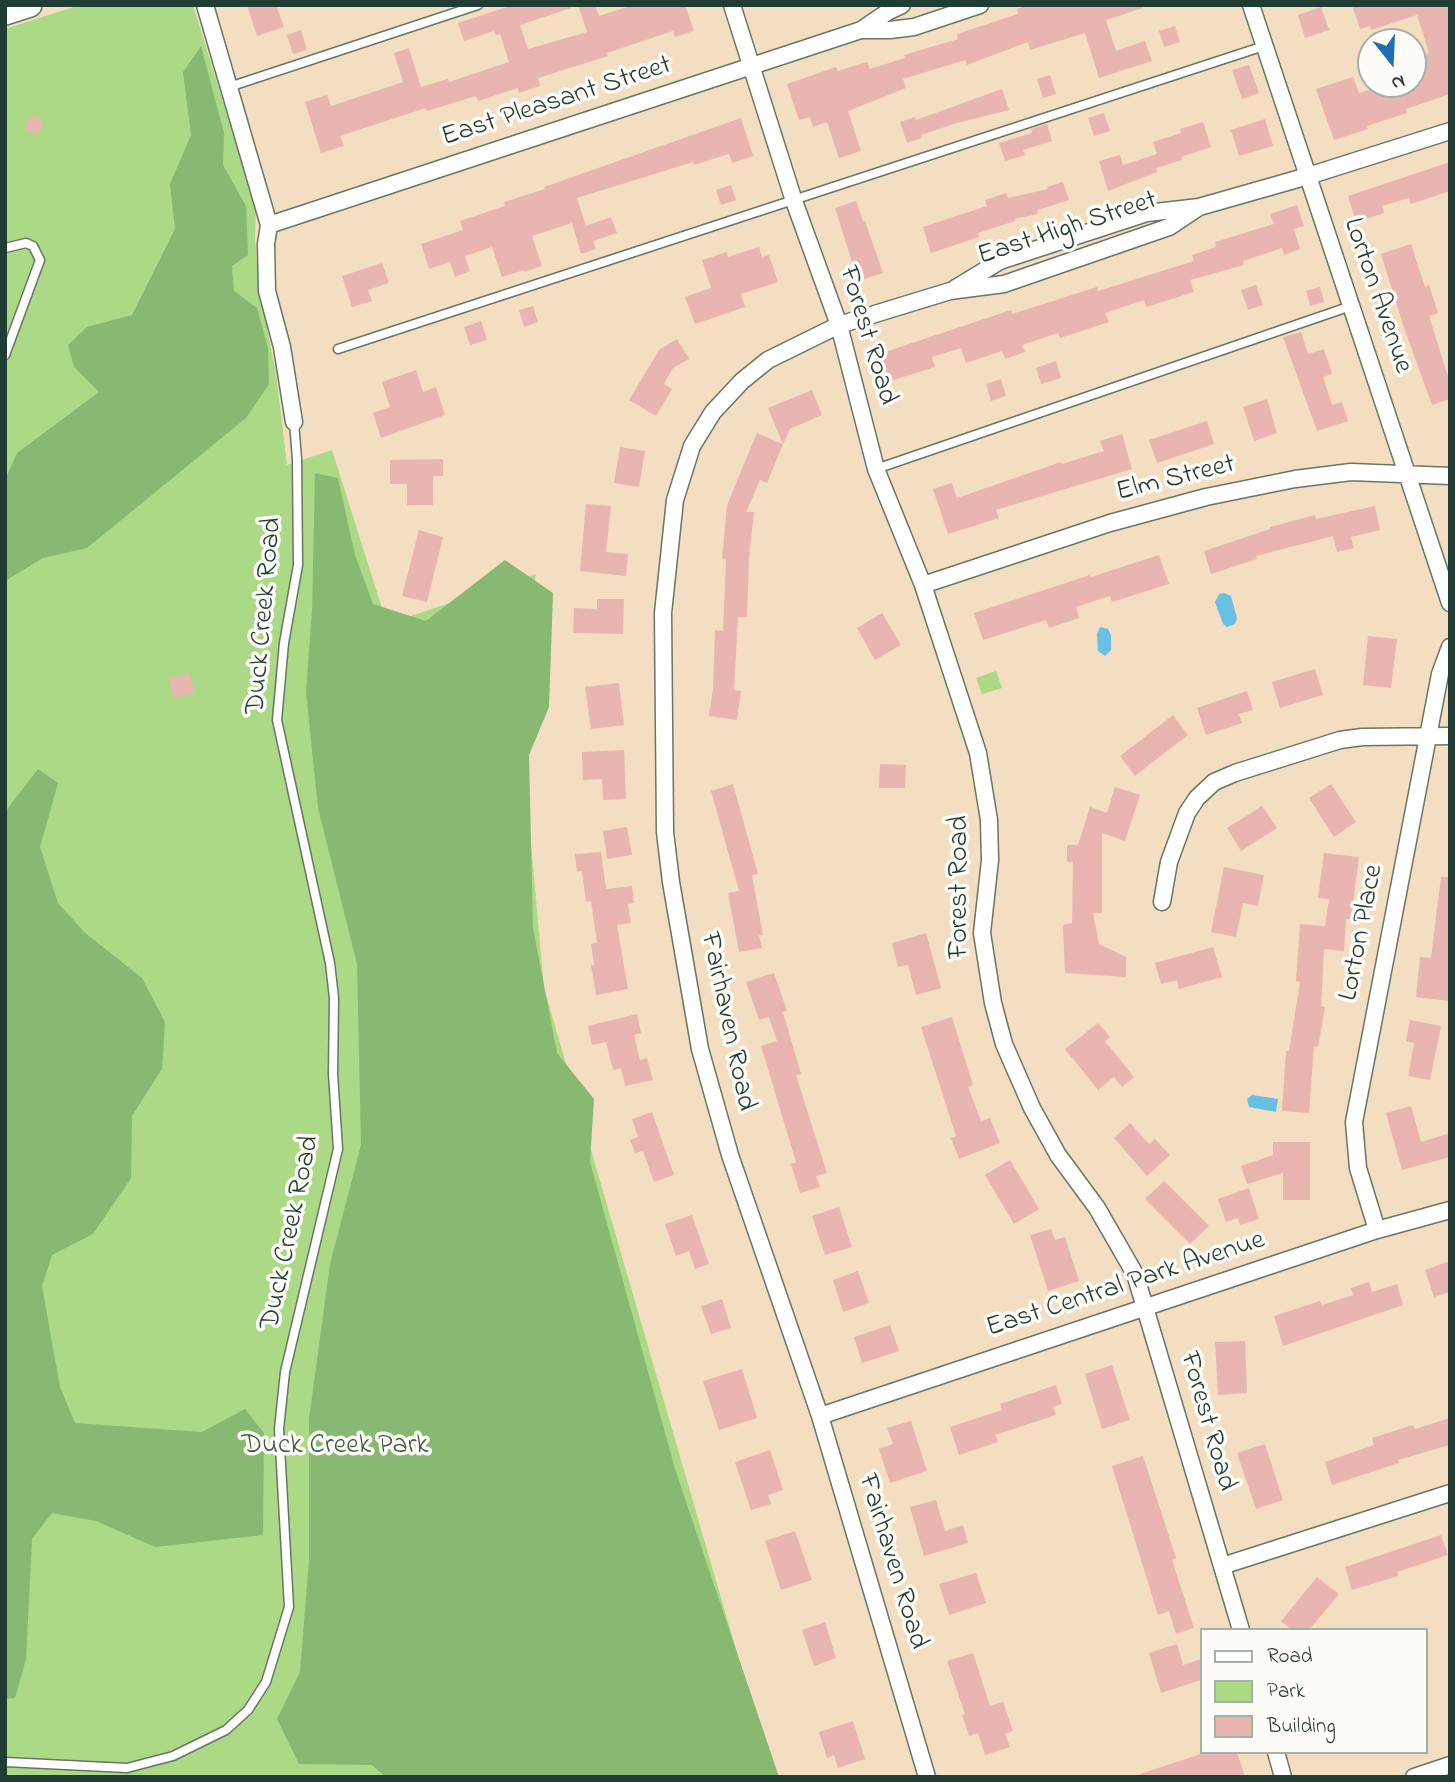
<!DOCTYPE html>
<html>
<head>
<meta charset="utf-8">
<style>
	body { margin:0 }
	#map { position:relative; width:1455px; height:1782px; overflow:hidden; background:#f3dec1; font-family:"Indie Flower",sans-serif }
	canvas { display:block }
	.frame { position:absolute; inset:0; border:7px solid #1f3d34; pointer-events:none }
	.legend { position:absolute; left:1200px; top:1628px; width:228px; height:126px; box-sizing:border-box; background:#fdfcf7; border:2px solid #a4b0a9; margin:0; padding:9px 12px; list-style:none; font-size:21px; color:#1f3d34 }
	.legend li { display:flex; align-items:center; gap:14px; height:35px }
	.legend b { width:35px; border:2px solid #a4b0a9 }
	.north { position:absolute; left:1357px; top:28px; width:70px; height:70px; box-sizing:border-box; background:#fdfcf7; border:2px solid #a4b0a9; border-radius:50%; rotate:162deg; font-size:19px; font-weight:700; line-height:28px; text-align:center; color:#1f3d34 }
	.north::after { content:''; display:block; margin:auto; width:24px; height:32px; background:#1f6fb2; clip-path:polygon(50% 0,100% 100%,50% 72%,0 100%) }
</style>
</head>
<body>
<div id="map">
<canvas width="1455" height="1782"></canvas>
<div class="frame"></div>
<ul class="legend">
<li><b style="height:9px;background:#fff"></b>Road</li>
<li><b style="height:19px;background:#abd986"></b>Park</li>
<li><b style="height:19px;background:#e9b5b1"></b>Building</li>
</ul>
<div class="north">N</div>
</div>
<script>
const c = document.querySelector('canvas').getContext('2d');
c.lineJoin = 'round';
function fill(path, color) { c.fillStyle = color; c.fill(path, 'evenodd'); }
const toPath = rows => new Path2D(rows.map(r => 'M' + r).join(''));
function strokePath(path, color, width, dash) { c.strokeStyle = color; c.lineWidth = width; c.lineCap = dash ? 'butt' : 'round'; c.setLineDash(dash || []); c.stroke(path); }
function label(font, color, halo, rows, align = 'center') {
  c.font = font + ' "Indie Flower",sans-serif'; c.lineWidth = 7; c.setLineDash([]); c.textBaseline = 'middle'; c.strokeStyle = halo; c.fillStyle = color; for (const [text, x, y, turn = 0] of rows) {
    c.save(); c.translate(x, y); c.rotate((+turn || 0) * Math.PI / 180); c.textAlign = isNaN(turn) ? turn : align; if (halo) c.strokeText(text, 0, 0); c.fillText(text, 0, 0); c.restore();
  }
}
const green = toPath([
	[80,5,193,5,256,208,255,238,259,289,276,373,287,465,332,450,387,624,536,574,515,668,544,988,773,1777,5,1777,5,29],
	[996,671,1002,688,982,694,976,678]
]);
const forest = toPath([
	[201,46,224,133,223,165,246,206,248,255,232,266,234,291,257,308,268,348,269,384,246,418,87,548,43,558,5,581,5,480,17,453,99,392,74,367,68,345,87,327,132,315,175,229,170,184,191,135,183,72],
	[315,473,338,478,355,555,373,604,426,621,505,560,553,593,549,707,529,755,533,928,557,1053,594,1099,590,1162,675,1469,779,1777,386,1777,372,1765,299,1764,277,1719,300,1672,309,1560,309,1419,330,1264,361,1145,357,964,318,808,306,692,312,610],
	[38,769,58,783,40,847,58,903,84,932,142,978,165,1022,162,1069,132,1116,131,1178,93,1234,52,1255,42,1286,60,1387,75,1423,202,1432,245,1409,264,1433,263,1535,155,1547,96,1521,52,1513,32,1539,26,1659,15,1698,5,1699,5,812]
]);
const water = toPath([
	[1224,593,1231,596,1237,618,1235,624,1227,627,1223,624,1215,602,1219,594],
	[1100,627,1108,629,1111,635,1111,650,1105,656,1098,651,1097,634],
	[1252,1095,1278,1099,1276,1112,1249,1107,1247,1099]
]);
const building = toPath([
	[247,5,276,5,284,27,257,36],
	[513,5,571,5,571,8,520,25,528,49,587,32,578,5,595,5,599,16,633,5,685,5,694,31,675,37,673,31,607,53,608,56,538,78,540,86,519,93,518,88,478,101,476,96,427,111,426,108,340,136,344,146,321,153,305,102,327,95,331,106,403,82,394,53,409,48,421,87,448,79,449,82,509,62,500,34,496,35,494,31,464,41,458,23],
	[1028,5,1142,5,1143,8,1106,20,1116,51,1145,41,1152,61,1099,78,1085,33,1030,50,1028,42,967,65,965,60,939,68,903,79,906,88,848,111,861,151,839,158,827,122,813,127,810,117,799,120,787,84,836,67,838,71,867,62,870,69,905,58,904,55,958,39,957,34,1018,14,1017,9],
	[1352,5,1450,5,1450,94,1406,109,1407,113,1367,126,1368,129,1334,140,1316,89,1353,77,1359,93,1387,84,1413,84,1413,58,1429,53,1417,15,1371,30,1370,26,1360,29],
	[1321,7,1329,30,1305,38,1298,15],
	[1175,26,1180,42,1164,47,1159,31],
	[301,30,307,50,293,54,287,35],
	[1249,65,1259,93,1242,99,1232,70],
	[1050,75,1056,94,1043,98,1037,79],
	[1002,89,1009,110,957,123,921,135,922,138,907,143,900,122,915,117,916,120],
	[1104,113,1110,131,1094,136,1088,118],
	[31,115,44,122,37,135,24,128],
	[741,118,753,156,732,163,729,154,694,165,693,162,577,198,586,226,611,217,617,233,593,241,596,249,581,254,572,223,532,236,542,266,524,272,524,270,502,277,492,247,465,256,470,271,455,277,450,262,429,269,421,244,463,230,460,221,505,206,504,202,545,189,544,187],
	[1265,119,1273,146,1239,156,1231,130],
	[1203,122,1211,147,1181,157,1182,160,1156,168,1157,172,1108,191,1099,161,1120,155,1123,165,1157,154,1153,142,1181,133,1180,129],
	[1047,124,1052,141,1023,150,1025,155,1005,161,999,143,1032,133,1031,129],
	[1450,162,1450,191,1411,204,1409,198,1382,206,1384,213,1356,222,1348,196],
	[1063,182,1069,200,1037,210,1038,214,1014,219,1015,221,978,233,979,237,931,253,923,227,987,206,985,200,1006,193,1008,198,1048,189,1047,187],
	[731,185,736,200,721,205,716,190],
	[856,201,863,221,865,221,883,273,858,281,835,208],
	[1297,205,1304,226,1294,229,1300,249,1284,255,1282,248,1243,261,1244,265,1190,280,1194,292,1146,307,1144,300,1105,313,1109,322,1060,338,1058,333,1022,345,1025,352,1005,359,1002,351,966,363,961,348,932,357,935,367,884,383,876,355,1011,310,1012,314,1097,287,1098,291,1194,261,1192,255,1216,247,1215,242,1274,224,1270,214],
	[1411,244,1425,287,1429,285,1438,313,1429,316,1450,383,1450,399,1432,405,1403,325,1381,254],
	[759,247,762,257,769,255,778,282,741,294,745,307,695,324,685,297,711,288,702,260,727,252,728,257],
	[382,263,389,283,368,290,372,301,352,307,342,276],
	[1256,285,1263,305,1248,310,1241,290],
	[1320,287,1324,302,1310,306,1306,291],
	[533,306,538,322,524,327,519,310],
	[481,321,487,340,470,345,464,327],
	[1301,332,1308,354,1324,349,1332,374,1323,377,1332,405,1342,402,1348,421,1317,431,1283,337],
	[677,339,689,359,673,368,664,384,672,389,656,416,629,400,659,350],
	[1056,361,1061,378,1041,384,1036,368],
	[416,370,423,392,436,387,445,415,381,438,373,413,390,407,382,382],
	[1001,379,1006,396,991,401,986,384],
	[812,390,822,415,790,429,783,444,768,408],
	[1267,399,1277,433,1254,441,1243,407],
	[1207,421,1214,444,1157,463,1149,440],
	[757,433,783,444,767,483,760,480,746,512,754,512,749,558,747,617,738,617,734,690,741,691,737,720,709,716,713,688,715,630,723,631,726,560,722,559,727,505],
	[1122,434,1132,469,996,510,999,518,948,534,933,489,952,483,957,498,1061,462,1062,464,1104,451,1100,441],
	[620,447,645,451,639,487,614,483],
	[443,459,443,476,433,476,433,505,407,505,407,484,390,484,390,460],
	[586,504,611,506,606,552,628,554,626,576,580,571],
	[1375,506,1380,530,1351,537,1354,548,1337,552,1333,536,1256,556,1257,559,1211,574,1204,551,1270,529,1270,527,1315,515,1316,519],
	[419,530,443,537,427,602,402,596],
	[1159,555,1169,584,1112,602,1110,596,1076,607,1079,618,1049,628,1046,620,983,640,974,613,1090,575,1091,577],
	[597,599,624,599,623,634,573,633,574,608,597,609],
	[882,613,901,645,875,660,857,628],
	[1368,636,1397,639,1391,688,1363,685],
	[1315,669,1323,695,1280,708,1272,682],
	[189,673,195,692,174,699,168,679],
	[619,683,624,725,591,729,585,687],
	[1247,691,1253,710,1239,714,1242,723,1206,735,1197,708],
	[1173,715,1188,735,1135,776,1120,756],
	[624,750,626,799,603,800,602,779,583,780,582,752],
	[880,764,906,765,905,788,879,788],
	[733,784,758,874,752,875,763,935,759,935,762,948,739,952,728,893,739,891,711,791],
	[1331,784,1356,822,1334,837,1309,798],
	[1115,787,1140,795,1125,841,1102,833,1102,913,1093,913,1099,944,1126,957,1126,977,1065,973,1063,925,1072,923,1073,862,1067,862,1067,845,1078,845,1090,807,1107,813],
	[1262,806,1277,828,1241,851,1227,828],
	[627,827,632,855,607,859,603,831],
	[601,852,606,889,632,886,634,903,628,904,631,923,617,925,628,989,596,995,591,965,594,965,591,944,597,943,591,901,586,902,582,871,577,872,575,854],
	[1324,853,1359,857,1351,919,1346,919,1344,951,1324,949,1321,1006,1325,1007,1318,1047,1314,1046,1309,1113,1282,1111,1286,1051,1289,1051,1300,982,1296,981,1300,924,1325,926,1329,899,1318,898],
	[1224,867,1264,875,1258,906,1243,903,1236,937,1211,932],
	[1441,877,1450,877,1450,1001,1416,997,1420,957,1431,958],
	[926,933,941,988,916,995,908,965,898,967,892,943],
	[1213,947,1222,977,1179,989,1177,980,1161,984,1155,963],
	[774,973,787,1011,783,1012,801,1074,796,1075,827,1173,816,1176,820,1187,800,1193,791,1164,796,1162,761,1046,777,1041,769,1017,759,1020,746,982],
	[637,1014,641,1033,634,1035,640,1060,647,1058,653,1080,625,1086,621,1068,613,1070,606,1042,592,1045,588,1026],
	[952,1017,973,1085,968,1087,981,1121,990,1118,1000,1143,959,1159,951,1138,956,1136,921,1027],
	[1410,1020,1441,1026,1430,1080,1408,1076,1414,1043,1406,1041],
	[1098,1023,1110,1037,1105,1041,1134,1077,1122,1087,1114,1077,1098,1090,1065,1049],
	[1411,1106,1421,1142,1450,1133,1450,1157,1402,1170,1386,1113],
	[652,1112,674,1175,654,1182,643,1151,635,1153,630,1140,638,1137,632,1119],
	[1130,1123,1149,1144,1155,1139,1170,1155,1147,1176,1114,1138],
	[1273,1142,1310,1142,1310,1200,1283,1200,1283,1173,1247,1184,1241,1166,1273,1155],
	[1010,1160,1039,1209,1014,1224,985,1175],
	[1164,1181,1209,1226,1190,1244,1145,1199],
	[1249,1188,1259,1219,1240,1225,1238,1218,1226,1222,1218,1199],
	[839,1207,852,1247,825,1255,812,1216],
	[692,1215,709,1264,695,1269,689,1251,676,1256,665,1224],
	[1051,1229,1055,1240,1065,1237,1079,1281,1048,1291,1030,1235],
	[1450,1261,1450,1292,1434,1297,1425,1270],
	[858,1271,869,1303,843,1312,833,1280],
	[1369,1282,1372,1292,1397,1284,1403,1305,1283,1346,1274,1316,1320,1301,1322,1305,1353,1295,1351,1288],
	[722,1299,731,1328,711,1334,701,1306],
	[890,1325,899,1351,862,1363,854,1337],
	[1245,1341,1247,1393,1218,1395,1215,1342],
	[1112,1365,1130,1420,1102,1429,1085,1374],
	[742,1369,757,1418,719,1430,703,1381],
	[1056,1385,1062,1404,1053,1407,1056,1415,995,1435,998,1442,959,1455,950,1427,1002,1410,1000,1404],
	[1450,1418,1450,1445,1398,1460,1399,1463,1332,1485,1325,1462,1374,1445,1372,1438,1413,1425,1415,1429],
	[911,1421,927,1471,890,1483,879,1449,893,1444,887,1428],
	[1265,1444,1283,1500,1256,1509,1237,1453],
	[770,1450,783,1490,768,1495,771,1504,751,1510,735,1462],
	[1143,1456,1176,1558,1172,1560,1194,1628,1176,1634,1169,1611,1158,1615,1112,1466],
	[936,1500,945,1531,963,1525,968,1543,924,1556,910,1507],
	[795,1531,812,1580,781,1590,765,1541],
	[1441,1535,1448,1555,1397,1572,1398,1576,1352,1590,1345,1567],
	[976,1573,986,1603,949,1615,939,1584],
	[1317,1577,1339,1594,1309,1630,1292,1630,1281,1621],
	[825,1622,836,1658,814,1666,802,1630],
	[1177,1644,1183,1665,1201,1659,1201,1680,1161,1693,1149,1653],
	[973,1653,990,1706,1003,1702,1013,1731,1005,1734,1010,1747,985,1755,978,1733,969,1736,962,1715,965,1714,947,1661],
	[853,1721,865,1759,838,1768,834,1755,827,1758,819,1732],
	[1207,1752,1237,1752,1245,1777,1140,1777,1140,1774]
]);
const lane = toPath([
	[229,87,478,5],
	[5,248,26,243,33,246,40,260,5,355],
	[338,349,1264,46],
	[876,469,1351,306],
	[5,1762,127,1768,173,1756,226,1730,248,1710,266,1682,289,1607,279,1429,285,1372,338,1149,333,1074,334,998,330,963,277,720,284,643,298,565,297,459,294,422]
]);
const street = toPath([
	[205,5,269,225,266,244,267,291,282,347,294,422],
	[732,5,794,201,839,325,876,469,923,585,978,753,989,820,990,860,982,933,993,1003,1004,1044,1032,1108,1058,1155,1097,1208,1135,1274,1241,1630],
	[1251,5,1450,603],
	[861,30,890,30,914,27,980,5],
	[269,225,861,30,889,11,902,5],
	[954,289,1000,261,1147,213,1199,207,1308,176,1450,131],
	[923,585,1110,523,1206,497,1295,479,1351,472,1450,476],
	[1162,902,1169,862,1187,813,1197,798,1214,782,1235,773,1340,740,1362,737,1450,736],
	[1377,1230,1358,1168,1354,1122,1440,674,1450,647],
	[820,1416,1377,1230,1450,1210],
	[1222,1566,1450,1493],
	[1276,1752,1283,1777],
	[927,1777,820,1416,730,1155,700,1049,671,882,665,832,663,613,675,500,692,446,713,412,742,381,768,360,839,325,950,291,1004,284,1169,227,1199,207],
	[1414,1777,1450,1765]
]);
const secondary = toPath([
	[5,13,30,5]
]);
const streetNames = [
	["East Pleasant Street",557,103,-18],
	["East High Street",1068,230,-18],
	["Lorton Avenue",1376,296,71],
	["Forest Road",866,336,73],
	["Elm Street",1176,480,-14],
	["Duck Creek Road",266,616,-85],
	["Forest Road",961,887,-90],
	["Lorton Place",1363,933,-79],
	["Fairhaven Road",726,1022,78],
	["Duck Creek Road",292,1233,-78],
	["East Central Park Avenue",1126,1286,-18],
	["Forest Road",1206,1422,74],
	["Fairhaven Road",891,1562,73]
];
const parkNames = [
	["Duck Creek Park",335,1447]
];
fill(green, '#abd986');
fill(forest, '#88b973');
fill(water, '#68c1e5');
fill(building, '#e9b5b1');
strokePath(lane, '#697565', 11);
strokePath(street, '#697565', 19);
strokePath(secondary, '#697565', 26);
strokePath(lane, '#fff', 8);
strokePath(street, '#fff', 16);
strokePath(secondary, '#fff', 23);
label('28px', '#1f3d34', '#fdfcf7', streetNames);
label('28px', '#3b5c44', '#fdfcf7', parkNames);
</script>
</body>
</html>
